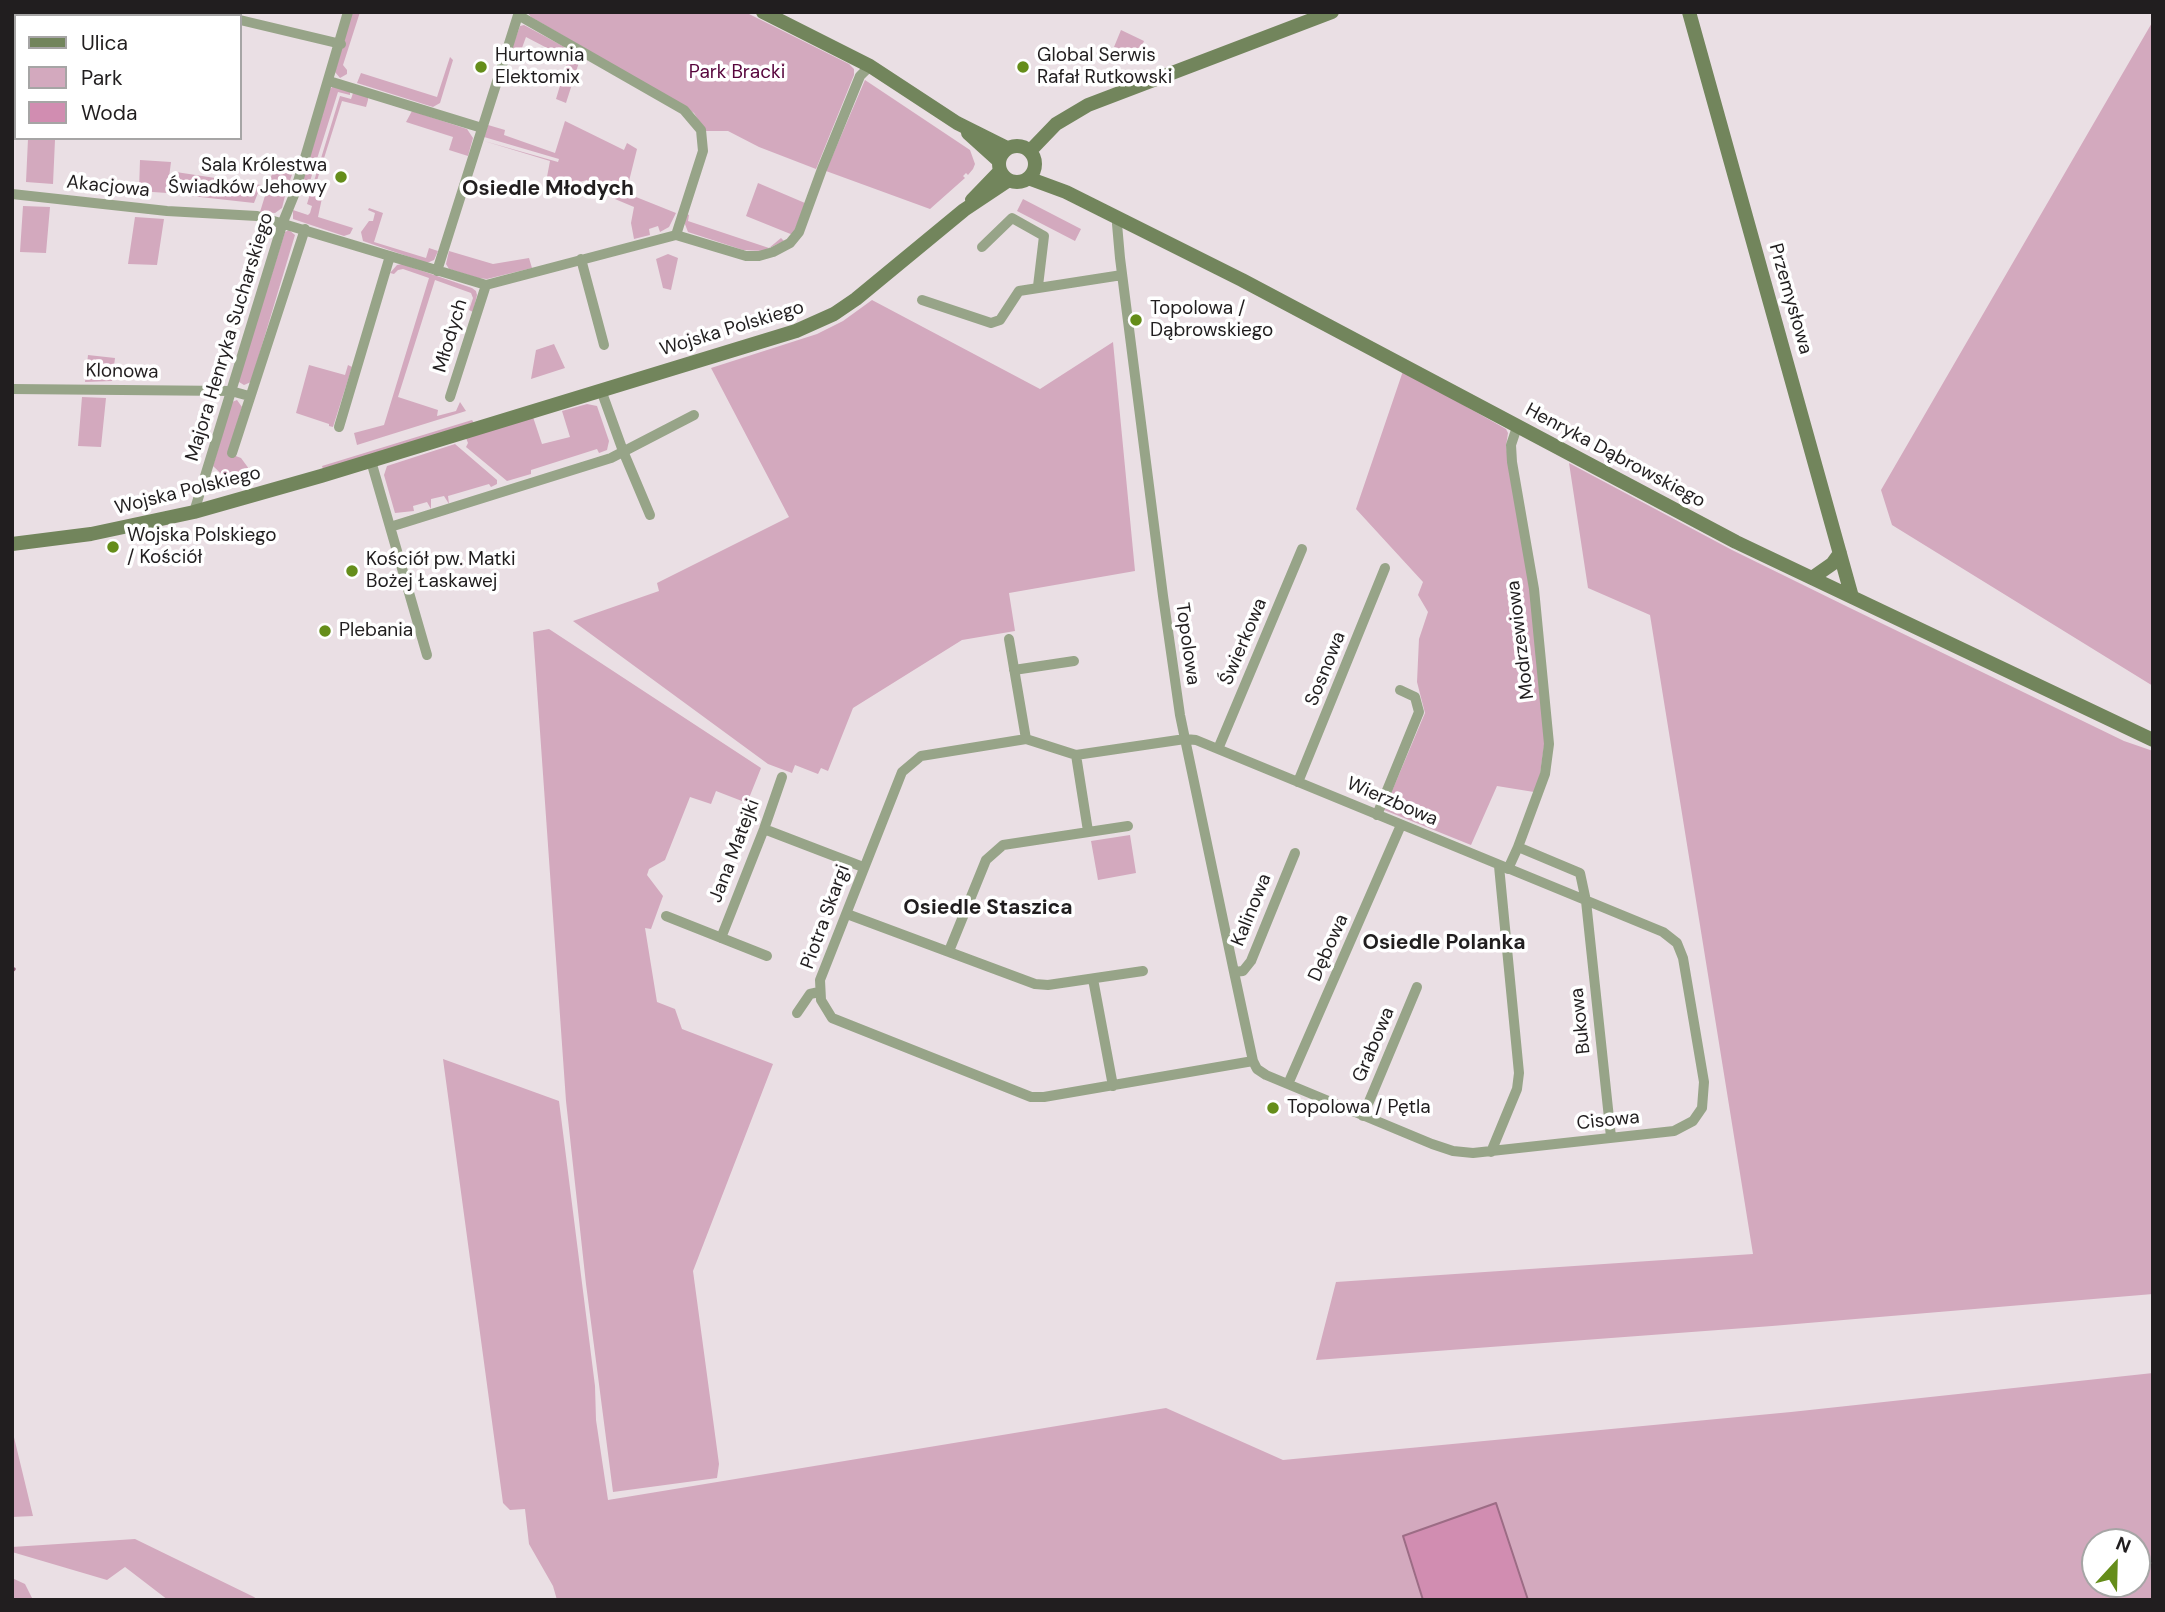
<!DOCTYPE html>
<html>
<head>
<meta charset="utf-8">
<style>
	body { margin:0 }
	#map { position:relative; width:2165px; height:1612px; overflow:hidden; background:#eadfe4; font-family:"DM Sans",sans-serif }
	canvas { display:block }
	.frame { position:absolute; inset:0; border:14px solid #211e1f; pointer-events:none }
	.legend { position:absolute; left:14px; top:14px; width:228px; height:126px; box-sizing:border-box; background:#fff; border:2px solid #a6a5a5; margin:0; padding:9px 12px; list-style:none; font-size:21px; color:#211e1f }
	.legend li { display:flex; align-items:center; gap:14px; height:35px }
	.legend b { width:35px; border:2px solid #a6a5a5 }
	.north { position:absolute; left:2081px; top:1528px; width:70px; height:70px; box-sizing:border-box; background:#fff; border:2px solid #a6a5a5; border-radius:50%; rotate:22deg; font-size:19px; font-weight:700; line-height:28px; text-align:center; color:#211e1f }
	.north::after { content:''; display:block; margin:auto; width:24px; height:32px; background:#658d1a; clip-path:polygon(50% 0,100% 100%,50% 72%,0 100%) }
</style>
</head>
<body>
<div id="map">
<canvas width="2165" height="1612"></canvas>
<div class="frame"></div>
<ul class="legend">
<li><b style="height:9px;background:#72855c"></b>Ulica</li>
<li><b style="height:19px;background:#d3a9be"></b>Park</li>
<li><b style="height:19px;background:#d18db1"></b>Woda</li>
</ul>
<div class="north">N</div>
</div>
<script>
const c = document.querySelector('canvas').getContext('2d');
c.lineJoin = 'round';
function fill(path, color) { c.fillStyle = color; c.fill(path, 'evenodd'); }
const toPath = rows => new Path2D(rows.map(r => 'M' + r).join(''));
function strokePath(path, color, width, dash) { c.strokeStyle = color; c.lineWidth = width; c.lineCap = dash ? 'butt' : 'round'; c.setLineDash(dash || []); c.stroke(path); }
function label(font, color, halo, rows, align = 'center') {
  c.font = font + ' "DM Sans",sans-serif'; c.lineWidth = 7; c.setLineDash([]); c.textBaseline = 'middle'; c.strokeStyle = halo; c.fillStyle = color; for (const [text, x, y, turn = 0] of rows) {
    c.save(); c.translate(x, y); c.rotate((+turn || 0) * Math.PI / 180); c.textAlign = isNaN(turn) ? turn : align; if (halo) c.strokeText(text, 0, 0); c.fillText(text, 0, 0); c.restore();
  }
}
const green = toPath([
	[352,12,360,12,343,65,347,70,347,74,340,78,335,72],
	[527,12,745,12,849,64,854,69,854,75,816,169,759,147,728,131,705,131,694,113,682,105,531,17],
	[2153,21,2153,686,1892,525,1881,490],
	[524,25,581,56,566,103,556,99,568,59,526,37,519,56,510,53,520,26],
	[1121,30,1144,41,1137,57,1114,47],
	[450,57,453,60,440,103,433,107,357,83,361,73,437,97],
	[865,80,970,150,975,164,973,169,968,175,966,173,963,176,965,178,930,209,826,171],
	[333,86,350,92,350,95,338,92,306,194,299,193,330,89],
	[353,93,368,97,368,100,366,107,342,101,314,190,324,195,311,191,340,96,351,99],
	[412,111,467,129,473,138,468,156,449,150,453,137,406,122],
	[565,121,624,150,627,143,637,149,626,193,676,213,669,227,660,232,658,226,649,229,650,235,634,239,631,223,634,207,591,189,587,180,563,186,546,182,550,161,484,141,558,162,559,159,484,137,488,125,505,130,504,135,555,153],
	[28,139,55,140,53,184,26,182],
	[140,160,171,162,167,193,139,191],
	[276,162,295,166,287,189,269,183],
	[176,172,261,185,254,203,173,194],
	[758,183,805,203,793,235,746,216],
	[268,186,286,192,282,208,275,213,260,212],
	[310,194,322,198,318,217,353,228,350,234,344,236,293,219,293,210,308,215,310,213,312,206,307,204],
	[1023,199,1081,229,1075,241,1017,211],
	[23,206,50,207,46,253,20,252],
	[369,208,383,213,374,242,426,258,429,248,438,251,434,260,427,263,363,241,361,232,369,221,373,221,375,213,368,210],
	[685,213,689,215,688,221,769,248,781,238,784,241,763,251,743,250,688,232,683,219],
	[135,217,164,219,157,265,128,264],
	[289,230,295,235,251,382,244,385,239,382,239,378,285,232],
	[449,251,493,264,529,258,532,268,487,279,478,278,449,269,446,264],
	[668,254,678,258,671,290,663,288,656,259],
	[402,264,472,288,476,291,477,295,473,312,469,310,473,298,471,293,435,280,398,397,438,410,437,416,456,411,460,402,466,411,357,445,354,433,384,425,429,278,403,269,398,270,394,274,390,273,397,265],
	[872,300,1040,389,1113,342,1135,571,1009,593,1015,631,962,640,853,708,828,771,821,768,818,774,795,765,792,773,768,764,573,621,659,591,657,583,789,517,711,368,817,334,843,321],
	[554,344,565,368,531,379,536,350],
	[88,355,115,358,112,381,85,382],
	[309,365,345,375,348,365,352,367,333,427,329,426,329,424,296,413],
	[1403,371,1506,429,1508,433,1506,446,1531,593,1545,739,1539,781,1534,792,1497,786,1471,845,1384,810,1425,713,1417,682,1419,639,1428,612,1418,595,1423,582,1356,509],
	[82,397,106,398,101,447,78,446],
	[237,400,242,407,228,453,241,458,255,477,232,484,213,466,232,402],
	[587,404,597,406,609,441,607,450,599,453,597,449,531,470,531,474,507,481,466,447,468,443,466,438,533,417,542,444,570,437,562,411],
	[472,420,474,423,323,469,322,466],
	[455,444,497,480,497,484,491,487,489,484,448,496,449,504,444,496,431,499,431,509,427,502,413,506,414,511,395,513,384,475,387,466],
	[1569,463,1732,550,1848,607,2124,741,2153,751,2153,1294,1772,1326,1316,1360,1336,1282,1753,1254,1650,615,1588,588],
	[549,629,761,768,747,803,716,791,711,804,690,797,665,860,649,869,647,875,663,896,651,929,645,928,657,1002,675,1009,682,1029,773,1064,693,1271,719,1464,717,1478,613,1492,586,1284,566,1101,533,632],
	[1130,835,1136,873,1098,880,1091,841],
	[443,1059,559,1101,595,1386,596,1420,608,1500,1166,1408,1283,1460,1791,1412,2153,1373,2153,1600,557,1600,553,1586,529,1544,525,1509,510,1510,503,1503],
	[2095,1542,2137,1542,2137,1584,2095,1584],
	[12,1429,33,1516,12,1517],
	[135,1539,254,1597,258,1600,168,1600,125,1567,107,1580,12,1552,12,1547],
	[12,1578,25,1584,33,1600,12,1600]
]);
const water = toPath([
	[1496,1503,1528,1600,1423,1600,1403,1536,1496,1503]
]);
const stream = toPath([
	[12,971,14,969]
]);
const street = toPath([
	[200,12,219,16],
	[518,15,684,110,701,130,703,151,676,235],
	[240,20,341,44],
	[329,81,482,128],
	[12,194,167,211,257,216,486,285,676,235,746,256,759,256,773,252,790,243,799,232,822,169,860,76,870,66],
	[1118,218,1117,224,1120,258,1163,596,1180,715,1185,739,1234,972,1253,1061,1257,1069,1266,1075,1432,1144,1453,1151,1473,1153,1674,1131,1693,1121,1702,1108,1704,1082,1683,958,1677,943,1663,932,1196,740,1185,739,1076,755,1026,739,921,756,902,772,820,980,821,1000,832,1018,1031,1097,1044,1097,1253,1061],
	[982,247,1012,218,1044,236,1038,286],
	[581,259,604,345],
	[437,271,519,12],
	[922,300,991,323,1000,320,1019,291,1122,275],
	[12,389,231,391,249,396],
	[601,390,623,451,650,515],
	[450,397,486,285],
	[339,427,390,256],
	[1517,427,1511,445,1512,462,1534,589,1549,744,1545,774,1518,847],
	[232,453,305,229],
	[371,461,427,655],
	[194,512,283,222,294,195,348,12],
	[390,527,611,458,694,415],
	[1009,639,1026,739],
	[1014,670,1074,661],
	[1218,749,1302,549],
	[1076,755,1088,831],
	[1298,782,1385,568],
	[1377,815,1419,712,1415,697,1400,690],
	[764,829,863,867],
	[1508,869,1518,847,1580,873,1586,901,1611,1137],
	[847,914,1035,984,1048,985,1143,971],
	[666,916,767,956],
	[721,938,764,829,782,777],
	[949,951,986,860,1003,845,1128,826],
	[1234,972,1243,971,1251,961,1295,853],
	[1093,979,1113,1086],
	[797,1013,810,994,819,992],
	[1288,1084,1401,825],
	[1363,1116,1417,987],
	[1491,1152,1517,1089,1519,1073,1499,866]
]);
const secondary = toPath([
	[763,12,870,66,957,123,1007,148],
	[1689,12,1852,597],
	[968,133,999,161],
	'999 164a18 18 0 1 1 36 0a18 18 0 1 1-36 0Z',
	[1030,151,1056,124,1088,105,1332,12],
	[1028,178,1066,192,1242,280,1736,542,2153,740],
	[972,200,1000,171],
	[12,544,91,534,194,512,321,476,796,331,834,314,856,299,964,210,1009,180],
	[1812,578,1832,564,1840,553]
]);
const markers = [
	[481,67,7,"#658d1a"],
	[1023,67,7,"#658d1a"],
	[341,177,7,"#658d1a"],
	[1136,320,7,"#658d1a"],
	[113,547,7,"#658d1a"],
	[352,571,7,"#658d1a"],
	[325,631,7,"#658d1a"],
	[1273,1108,7,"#658d1a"]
];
const poiNames = [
	["Hurtownia",495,56],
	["Elektomix",495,78],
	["Global Serwis",1037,56],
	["Rafał Rutkowski",1037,78],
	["Sala Królestwa",327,166,"right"],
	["Świadków Jehowy",327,188,"right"],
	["Topolowa /",1150,309],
	["Dąbrowskiego",1150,331],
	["Wojska Polskiego",127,536],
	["/ Kościół",127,558],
	["Kościół pw. Matki",366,560],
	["Bożej Łaskawej",366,582],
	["Plebania",339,631],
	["Topolowa / Pętla",1287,1108]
];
const parkNames = [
	["Park Bracki",737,73]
];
const streetNames = [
	["Akacjowa",108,187,6],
	["Przemysłowa",1790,299,74],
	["Wojska Polskiego",732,329,-17],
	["Młodych",451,336,-73],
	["Majora Henryka Sucharskiego",230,337,-73],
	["Klonowa",122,372,1],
	["Henryka Dąbrowskiego",1615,456,28],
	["Wojska Polskiego",188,491,-14],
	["Modrzewiowa",1521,640,-97],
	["Świerkowa",1244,642,-67],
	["Topolowa",1187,644,82],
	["Sosnowa",1326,669,-68],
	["Wierzbowa",1392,802,23],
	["Jana Matejki",735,851,-69],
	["Kalinowa",1252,910,-68],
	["Piotra Skargi",826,917,-70],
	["Dębowa",1329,948,-66],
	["Bukowa",1581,1021,-96],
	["Grabowa",1374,1045,-67],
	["Cisowa",1608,1121,-6]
];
const neighbourhoodNames = [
	["Osiedle Młodych",548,189],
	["Osiedle Staszica",988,908],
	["Osiedle Polanka",1444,943]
];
fill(green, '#d3a9be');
fill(water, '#d18db1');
strokePath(water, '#9c6c85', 2);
strokePath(stream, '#9c6c85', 3.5);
strokePath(street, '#97a488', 10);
strokePath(secondary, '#72855c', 14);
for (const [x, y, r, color] of markers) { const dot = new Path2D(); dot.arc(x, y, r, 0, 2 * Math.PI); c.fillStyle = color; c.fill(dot); strokePath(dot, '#fff', 2.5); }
label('19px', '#211e1f', '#fff', poiNames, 'left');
label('19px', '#57053c', '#fff', parkNames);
label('19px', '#211e1f', '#fff', streetNames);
label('bold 21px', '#211e1f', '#fff', neighbourhoodNames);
</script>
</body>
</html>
